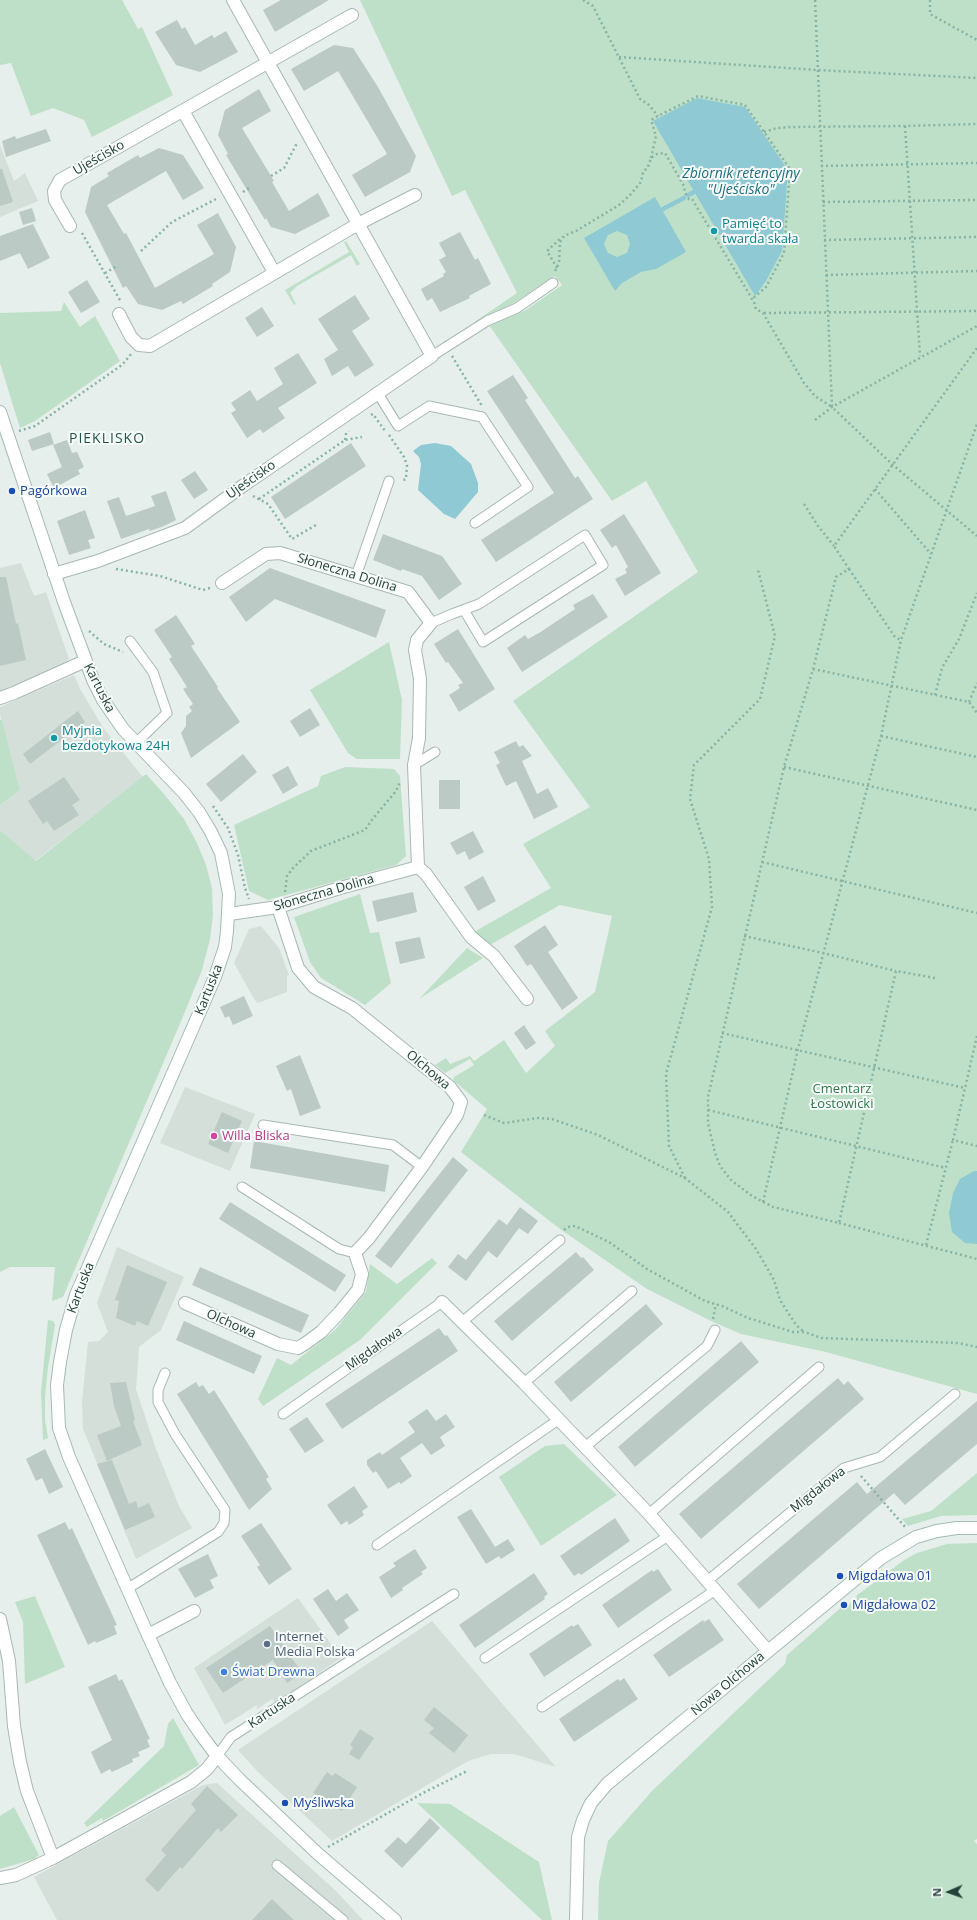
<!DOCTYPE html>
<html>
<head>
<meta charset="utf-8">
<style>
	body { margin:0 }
	#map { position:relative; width:977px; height:1920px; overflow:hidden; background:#e6efeb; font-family:"Open Sans",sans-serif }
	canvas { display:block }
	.north { position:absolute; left:929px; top:1872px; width:40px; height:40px; -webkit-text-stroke:3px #f7fbf9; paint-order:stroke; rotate:268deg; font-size:11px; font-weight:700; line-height:16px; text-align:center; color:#24423a }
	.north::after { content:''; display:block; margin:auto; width:14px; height:18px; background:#24423a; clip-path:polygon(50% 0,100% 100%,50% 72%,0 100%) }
</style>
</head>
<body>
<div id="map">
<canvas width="977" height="1920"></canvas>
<div class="north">N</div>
</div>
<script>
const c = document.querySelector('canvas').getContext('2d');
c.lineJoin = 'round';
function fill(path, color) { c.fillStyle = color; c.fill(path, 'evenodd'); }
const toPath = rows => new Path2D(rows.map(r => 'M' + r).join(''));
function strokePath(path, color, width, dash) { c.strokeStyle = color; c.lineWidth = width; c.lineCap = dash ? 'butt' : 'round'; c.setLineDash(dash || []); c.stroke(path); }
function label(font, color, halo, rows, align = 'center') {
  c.font = font + ' "Open Sans",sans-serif'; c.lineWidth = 4; c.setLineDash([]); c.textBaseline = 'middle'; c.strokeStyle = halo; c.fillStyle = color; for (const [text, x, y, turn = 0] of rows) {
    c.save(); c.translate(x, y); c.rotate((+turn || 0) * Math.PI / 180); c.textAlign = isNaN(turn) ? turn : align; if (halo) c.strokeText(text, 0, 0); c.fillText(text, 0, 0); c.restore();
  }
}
const built = toPath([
	[0,145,14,181,25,173,38,201,0,217],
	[21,563,34,596,46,592,69,659,62,665,0,693,0,568],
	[74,675,80,689,104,729,143,777,35,861,0,830,0,805,20,790,0,715,0,707],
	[261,926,279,948,289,975,287,976,287,992,258,1003,254,999,234,963,249,929],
	[185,1087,255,1114,230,1171,160,1143],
	[117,1247,184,1277,161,1330,139,1347,136,1389,156,1449,179,1506,192,1528,136,1559,83,1429,82,1401,88,1342,99,1341,108,1332,97,1303],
	[298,1598,341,1658,275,1703,272,1699,257,1709,257,1705,225,1725,194,1668],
	[432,1621,556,1767,514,1754,491,1754,468,1761,332,1841,257,1771,238,1750],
	[217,1783,336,1891,363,1920,57,1920,34,1877,203,1785]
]);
const green = toPath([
	[0,0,122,0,138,29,142,27,173,95,92,137,84,120,53,108,31,116,11,63,0,65],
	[360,0,977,0,977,1394,826,1352,741,1334,711,1321,647,1289,560,1229,461,1152,487,1109,453,1080,454,1077,474,1065,470,1059,445,1073,435,1065,446,1058,450,1064,470,1056,474,1061,504,1040,526,1073,555,1046,545,1031,595,992,612,916,560,905,488,946,474,932,551,888,523,844,590,807,513,701,698,572,646,481,612,501,489,325,526,310,562,285,555,276,503,310,473,323,517,293,465,190,452,196],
	[346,241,360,264,357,266,351,255,297,286,290,293,296,304,294,305,285,290,349,252,344,242],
	[64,302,80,327,95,316,120,361,35,421,20,428,0,363,0,313,61,311],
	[389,642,402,700,400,759,357,759,348,753,310,690],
	[0,720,2,720,20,790,0,805],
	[345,767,394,769,400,776,406,856,396,865,268,900,249,891,234,825,318,786,321,776],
	[146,774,164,794,184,819,197,843,206,865,212,888,213,915,210,939,202,970,182,1019,63,1297,52,1301,55,1267,10,1267,0,1272,0,830,36,861],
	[360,894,370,933,379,932,391,983,365,1005,321,978,310,962,294,917],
	[467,948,483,958,419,999,438,979],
	[432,1258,437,1263,360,1340,263,1406,258,1399,277,1358,291,1365,335,1330,366,1292,370,1264,397,1284],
	[48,1320,53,1321,55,1325,48,1368,45,1397,45,1420,48,1438,43,1440,41,1391],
	[564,1444,617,1495,541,1546,499,1477,545,1446],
	[977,1473,977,1515,941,1516,908,1526,902,1519,931,1511],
	[977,1543,977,1839,974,1841,977,1844,977,1920,598,1920,599,1883,608,1841,652,1791,785,1664,787,1655,844,1605,846,1607,857,1598,856,1596,904,1560,917,1553,947,1544],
	[35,1596,65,1667,25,1684,23,1622,15,1602],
	[173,1718,199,1765,103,1821,102,1818,87,1827,84,1823,164,1746,168,1724],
	[417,1803,450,1804,539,1862,552,1920,542,1920],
	[14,1807,39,1855,34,1859,0,1869,0,1816]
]);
const water = toPath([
	[697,98,745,107,788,170,782,251,766,281,755,296,653,121],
	[655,197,686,252,656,269,641,272,622,283,615,291,584,238],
	[617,231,627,235,630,244,627,253,617,257,608,253,604,244,608,235],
	[435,443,451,446,471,464,478,483,478,492,455,519,444,514,418,490,421,464,419,457,413,451,421,445],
	[974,1171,977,1171,977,1244,965,1243,952,1232,949,1213,953,1193,960,1179]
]);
const stream = toPath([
	[688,195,694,192],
	[663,209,684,198]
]);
const building = toPath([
	[281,0,329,0,275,32,263,10],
	[177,20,182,29,185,27,195,45,212,35,214,38,226,31,238,52,200,72,176,65,155,32],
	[334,45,353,48,378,87,416,156,410,172,365,197,352,175,387,154,338,71,304,91,291,69],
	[259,89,271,111,242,128,274,181,272,182,289,211,318,193,330,216,295,234,271,227,266,218,265,220,226,155,228,154,218,135,225,110],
	[46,129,51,141,6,157,2,141,15,136,16,139],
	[159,148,183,155,204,188,183,200,166,171,107,205,124,234,126,233,155,288,214,254,197,225,218,213,236,247,230,272,212,284,213,286,183,304,181,301,162,310,138,304,126,286,123,288,85,212,91,187,109,176,107,173,138,155,140,158],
	[0,169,2,169,13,202,0,206],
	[32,208,36,221,23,225,19,212],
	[33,224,50,258,28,269,20,253,0,261,0,236],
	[460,232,475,260,478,258,491,284,469,296,470,298,440,312,432,298,427,301,421,289,444,276,443,274,446,272,439,260,446,256,439,243],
	[87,280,100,302,81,313,68,292],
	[355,295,370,319,352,331,374,365,355,377,348,366,332,376,324,359,338,350,318,319],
	[262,307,274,326,257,337,245,318],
	[298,353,317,383,278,408,285,418,263,433,260,429,247,438,231,413,236,410,231,403,250,390,257,401,283,384,274,368],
	[513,375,528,398,525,400,575,478,578,476,593,499,496,562,481,540,554,493,487,391],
	[50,432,54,444,32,451,28,440],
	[67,440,72,453,77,452,84,467,78,470,80,474,54,488,47,474,62,467,53,445],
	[351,443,366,466,285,519,271,497],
	[195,471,208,490,194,499,181,480],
	[166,491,176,520,164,526,150,531,149,529,121,539,107,501,119,497,126,516,155,506,151,496],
	[85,510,95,538,88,540,91,548,69,555,57,521],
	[624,514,661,573,625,596,615,579,627,573,625,569,628,567,616,545,612,548,600,530],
	[383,534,442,556,462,584,439,600,422,576,402,569,401,571,373,560],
	[270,568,386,610,376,638,275,599,246,622,229,597],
	[0,577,6,577,16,624,18,623,26,660,0,666],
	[593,594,608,617,522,672,507,648,525,635,528,639,539,633,575,609,573,605],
	[176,615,195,644,191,646,218,687,217,688,240,722,191,758,181,733,186,726,186,716,192,711,189,707,193,704,183,689,187,687,169,659,172,657,154,630],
	[458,629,495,689,459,712,449,695,460,688,458,685,463,683,448,662,446,663,434,644],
	[310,708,320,725,300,737,290,721],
	[78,711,85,722,30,764,23,754],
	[516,741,519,747,523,745,532,756,522,761,537,794,548,788,558,807,534,819,516,781,506,786,496,765,500,763,494,752],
	[243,754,257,772,221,802,206,784],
	[288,766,298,785,283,794,272,775],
	[64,777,80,800,72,805,79,815,54,831,47,821,43,824,28,801],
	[439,780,460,780,460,809,439,809],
	[473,831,484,852,469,860,465,851,457,855,450,843],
	[483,876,496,901,478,911,464,887],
	[413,892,417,912,377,922,372,901],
	[545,925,558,945,548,952,578,998,562,1010,531,964,527,966,514,946],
	[420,937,425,958,400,964,395,942],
	[244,996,253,1016,233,1025,229,1016,225,1018,220,1007],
	[524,1025,536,1043,526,1050,514,1033],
	[300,1055,321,1108,300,1116,291,1089,287,1091,276,1066],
	[222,1112,242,1121,228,1153,208,1144],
	[254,1141,389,1165,385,1192,250,1168],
	[453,1157,468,1170,391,1268,375,1256],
	[230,1202,346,1275,335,1292,219,1219],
	[520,1207,538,1221,528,1234,519,1228,497,1258,488,1251,466,1281,448,1267,458,1254,466,1260,499,1219,507,1225],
	[576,1252,581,1258,583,1257,594,1270,512,1341,494,1321],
	[127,1265,167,1282,148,1326,137,1321,135,1326,116,1318,119,1301,115,1300],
	[200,1267,309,1315,301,1333,192,1285],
	[646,1304,663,1324,571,1402,554,1382],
	[184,1321,262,1356,254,1374,176,1340],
	[439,1328,445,1336,447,1335,458,1351,342,1429,325,1404],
	[741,1341,759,1362,635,1467,618,1447],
	[838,1378,844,1385,848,1381,864,1399,701,1539,679,1514],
	[126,1382,135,1420,133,1421,142,1445,107,1461,97,1435,121,1426,114,1406,110,1383],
	[196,1382,199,1387,203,1385,209,1394,214,1390,269,1477,266,1479,272,1489,249,1510,177,1394],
	[977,1401,977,1444,905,1505,894,1493,759,1609,737,1584,857,1482,867,1494],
	[427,1409,436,1421,446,1414,455,1427,440,1437,445,1446,431,1455,422,1443,400,1458,412,1476,401,1484,399,1482,388,1489,376,1471,373,1473,367,1465,367,1460,380,1452,382,1455,415,1432,408,1422],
	[307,1417,324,1441,305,1453,289,1429],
	[45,1449,63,1487,49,1494,42,1478,36,1481,26,1459],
	[112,1460,129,1504,136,1501,138,1508,149,1503,155,1517,125,1530,97,1464],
	[354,1486,368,1507,362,1511,364,1515,349,1525,347,1521,341,1525,327,1505],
	[471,1509,495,1547,508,1539,515,1550,501,1559,499,1556,486,1564,457,1517],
	[615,1518,630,1541,581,1575,579,1573,574,1576,560,1556],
	[65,1522,69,1530,72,1528,117,1625,114,1626,117,1634,96,1643,95,1641,88,1645,37,1535],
	[261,1523,292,1569,269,1585,257,1567,260,1565,241,1536],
	[415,1549,427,1568,421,1572,423,1574,402,1588,403,1590,391,1598,379,1577,396,1566,393,1563],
	[208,1554,218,1576,210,1580,214,1588,195,1598,178,1569],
	[658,1569,672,1590,618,1628,602,1605,652,1570,653,1572],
	[534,1573,548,1594,544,1597,545,1599,475,1648,459,1625],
	[328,1589,336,1601,347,1593,359,1610,344,1620,349,1628,338,1636,313,1599],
	[709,1619,724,1640,669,1677,653,1655,703,1620,704,1622],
	[578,1624,592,1645,544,1677,529,1654,572,1625,573,1627],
	[270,1626,302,1673,287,1683,273,1660,223,1693,206,1668],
	[116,1674,119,1681,122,1679,137,1711,150,1739,147,1740,150,1747,138,1752,140,1756,132,1759,133,1762,112,1772,110,1769,101,1774,91,1752,112,1740,88,1687],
	[624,1678,638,1699,574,1742,559,1719,618,1679,620,1681],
	[434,1707,468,1735,454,1753,429,1733,434,1728,424,1720],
	[360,1729,374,1738,359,1760,349,1754,353,1747,350,1745],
	[327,1772,332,1776,335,1773,357,1787,342,1811,313,1793],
	[207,1786,238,1815,221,1832,218,1828,182,1869,180,1867,158,1892,145,1880,166,1855,161,1850,196,1810,191,1804],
	[430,1818,440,1828,402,1868,384,1851,398,1837,406,1844],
	[272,1899,294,1920,252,1920]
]);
const path = toPath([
	[583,0,593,6,640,99,649,105,658,116],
	[815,0,832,407,893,465,977,536],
	[930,0,930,14,977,40],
	[619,57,817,70,977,78],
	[905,126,920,356],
	[764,132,777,128,789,127,905,126,977,124],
	[651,158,656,136,651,120,658,116,698,96,745,105,790,169,784,253,766,287,752,299],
	[821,166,977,163],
	[271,176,284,168,297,143],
	[243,192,249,188],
	[823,202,977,200],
	[82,233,121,302],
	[824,240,977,237],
	[141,251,172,222,218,198],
	[557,268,547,251,562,237],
	[555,271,559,263,560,242,564,236,576,231,619,205,630,195,641,182,643,172,648,167,651,158,657,154,665,153,684,186,685,193,689,199,692,199,754,302,756,309,763,313,804,383,815,396,832,407],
	[105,273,117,266],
	[826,275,977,271],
	[764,313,977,311],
	[452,356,482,406],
	[371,415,373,414,385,431],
	[815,420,832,407,977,326],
	[19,431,35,426,79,395,122,365,131,354],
	[389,435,404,457,407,465,406,479,401,481],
	[345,440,346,434,349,431],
	[875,489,931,554],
	[253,496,268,504,292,539,316,525],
	[259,499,345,440,362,437],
	[804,504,818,526,834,546],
	[116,569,160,576,203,590,210,588],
	[849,569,895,637,901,640],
	[89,631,104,644,123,652],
	[813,669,969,702,977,713],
	[935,695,942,668,959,639,977,593],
	[969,702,977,683],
	[881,736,977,757],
	[784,767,977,810],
	[213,806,228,828,238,855,245,888,249,899],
	[762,862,977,913],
	[285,892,287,876,293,868,311,851,365,830,371,821,396,791,400,782],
	[744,936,823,953,896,971],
	[935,978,896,971,839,1223,773,1207,752,1196,731,1180,720,1166,715,1153,708,1123,708,1097,784,767,813,669,836,577,849,569,834,546,977,348],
	[722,1033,965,1088],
	[977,1036,953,1140,977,1146],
	[708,1110,946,1168],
	[484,1115,504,1123,538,1118,552,1119,598,1135,685,1178,728,1212,756,1249,774,1280,780,1300,796,1325,804,1332],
	[685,1178,669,1146,666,1074,712,907,709,859,690,799,694,765,760,699,775,636,758,570],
	[763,1202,798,1049,881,736,901,640,977,424],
	[839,1223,977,1259],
	[564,1230,568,1227,575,1226,609,1242,647,1269,705,1301,722,1306,748,1318,793,1332,805,1332,821,1338,958,1343,977,1347],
	[926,1245,953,1140],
	[713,1319,716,1304],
	[861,1476,906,1528],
	[328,1847,423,1793,467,1771]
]);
const lane = toPath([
	[432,356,487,321,517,308,553,283],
	[377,392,398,426,429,406,482,417,528,487,475,523],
	[356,576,389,481],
	[431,623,452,614,479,604,585,535,603,565,483,642,464,610],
	[130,641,153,672,167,713,136,743],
	[414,765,435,752],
	[263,1125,393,1145,422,1167],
	[242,1187,339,1249,355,1253],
	[462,1322,560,1240],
	[524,1383,632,1291],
	[283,1414,442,1302],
	[585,1447,707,1346,715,1330],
	[649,1514,819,1367],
	[377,1545,558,1420],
	[706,1582,844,1468,880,1457,955,1394],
	[127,1589,218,1532,224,1523,225,1510,175,1434,158,1402,158,1390,165,1373],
	[485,1658,668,1536],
	[542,1707,714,1591],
	[217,1756,231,1737,454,1594],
	[277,1865,343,1920]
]);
const street = toPath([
	[183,111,274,272],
	[70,226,55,200,54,191,60,180,352,15],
	[119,314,131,337,139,345,150,346,358,224,415,195],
	[54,574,98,561,185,528,244,485,432,356,233,0],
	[222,583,266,554,280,553,408,592,431,623,417,640,415,650,420,679,419,738,414,765,418,867,340,888,278,907,229,914],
	[0,698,14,693,85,661],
	[418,867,426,874,471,937,494,956,527,999],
	[442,1302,524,1383,649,1514,768,1651],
	[185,1303,278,1344,298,1348,306,1343,321,1332,339,1313,358,1290,362,1274,355,1253,369,1238,422,1167,457,1115,461,1102,450,1087,352,1008,314,987,298,968,278,907],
	[0,1619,9,1661,14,1726,20,1762,27,1791,53,1858],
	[148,1635,194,1611],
	[0,1878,16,1875,53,1858,191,1782,207,1769,217,1756]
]);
const secondary = toPath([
	[0,412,64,602,93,680,103,700,123,729,184,793,199,812,211,832,221,853,229,894,227,931,225,947,215,977,76,1295,66,1330,60,1362,57,1385,59,1428,69,1457,148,1635,170,1683,187,1714,202,1736,217,1756,240,1780,317,1853,395,1920],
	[576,1920,578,1837,583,1820,591,1803,607,1784,881,1558,916,1537,937,1531,957,1528,977,1528]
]);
const markers = [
	[714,231,4,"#0f9aa8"],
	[12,491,4,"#1a4fb4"],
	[54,738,4,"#0f9aa8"],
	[214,1136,4,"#d1479c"],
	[840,1576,4,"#1a4fb4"],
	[844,1605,4,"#1a4fb4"],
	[267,1644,4,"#5c6f8a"],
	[224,1672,4,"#3f7fe0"],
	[285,1803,4,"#1a4fb4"]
];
const streetNames = [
	["Ujeścisko",99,158,-30],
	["Ujeścisko",251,480,-35],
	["Słoneczna Dolina",347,573,17],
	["Kartuska",99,688,63],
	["Słoneczna Dolina",324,893,-16],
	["Kartuska",209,990,-68],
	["Olchowa",428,1070,40],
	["Kartuska",81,1288,-69],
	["Olchowa",231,1324,24],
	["Migdałowa",374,1349,-35],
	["Migdałowa",818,1490,-38],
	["Nowa Olchowa",728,1684,-40],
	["Kartuska",272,1711,-33]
];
const cultureNames = [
	["Pamięć to",722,224],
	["twarda skała",722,239],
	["Myjnia",62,731],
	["bezdotykowa 24H",62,746]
];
const transitNames = [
	["Pagórkowa",20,491],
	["Migdałowa 01",848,1576],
	["Migdałowa 02",852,1605],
	["Myśliwska",293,1803]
];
const parkNames = [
	["Cmentarz",842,1089],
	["Łostowicki",842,1104]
];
const hotelNames = [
	["Willa Bliska",222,1136]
];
const serviceNames = [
	["Internet",275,1637],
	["Media Polska",275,1652]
];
const shopNames = [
	["Świat Drewna",232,1672]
];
const waterNames = [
	["Zbiornik retencyjny",741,174],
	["\"Ujeścisko\"",741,190]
];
const neighbourhoodNames = [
	["PIEKLISKO",107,439]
];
fill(built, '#d4dfda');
fill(green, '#bfe0c8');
fill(water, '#8ec9d4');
strokePath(stream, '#8ec9d4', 4.5);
fill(building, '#bbcac4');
strokePath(lane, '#a8b8b2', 11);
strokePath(street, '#a8b8b2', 14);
strokePath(secondary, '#a4bbb3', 14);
strokePath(path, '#86b3a5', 2.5, [2, 3]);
strokePath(lane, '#fff', 9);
strokePath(street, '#fff', 12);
strokePath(secondary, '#fff', 12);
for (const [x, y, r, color] of markers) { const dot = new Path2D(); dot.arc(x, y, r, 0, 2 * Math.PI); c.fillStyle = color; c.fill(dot); strokePath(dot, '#f7fbf9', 1.5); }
label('13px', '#24423a', '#f7fbf9', streetNames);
label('13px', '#0d838f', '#f7fbf9', cultureNames, 'left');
label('13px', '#164399', '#f7fbf9', transitNames, 'left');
label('13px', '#2d7a4b', '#f7fbf9', parkNames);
label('13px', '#b23c85', '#f7fbf9', hotelNames, 'left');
label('13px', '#4e5e75', '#f7fbf9', serviceNames, 'left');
label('13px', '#366cbe', '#f7fbf9', shopNames, 'left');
label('italic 14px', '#1c6f80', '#f7fbf9', waterNames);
c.letterSpacing = '1px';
label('14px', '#1f5548', '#f7fbf9', neighbourhoodNames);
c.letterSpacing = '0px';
</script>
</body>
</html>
